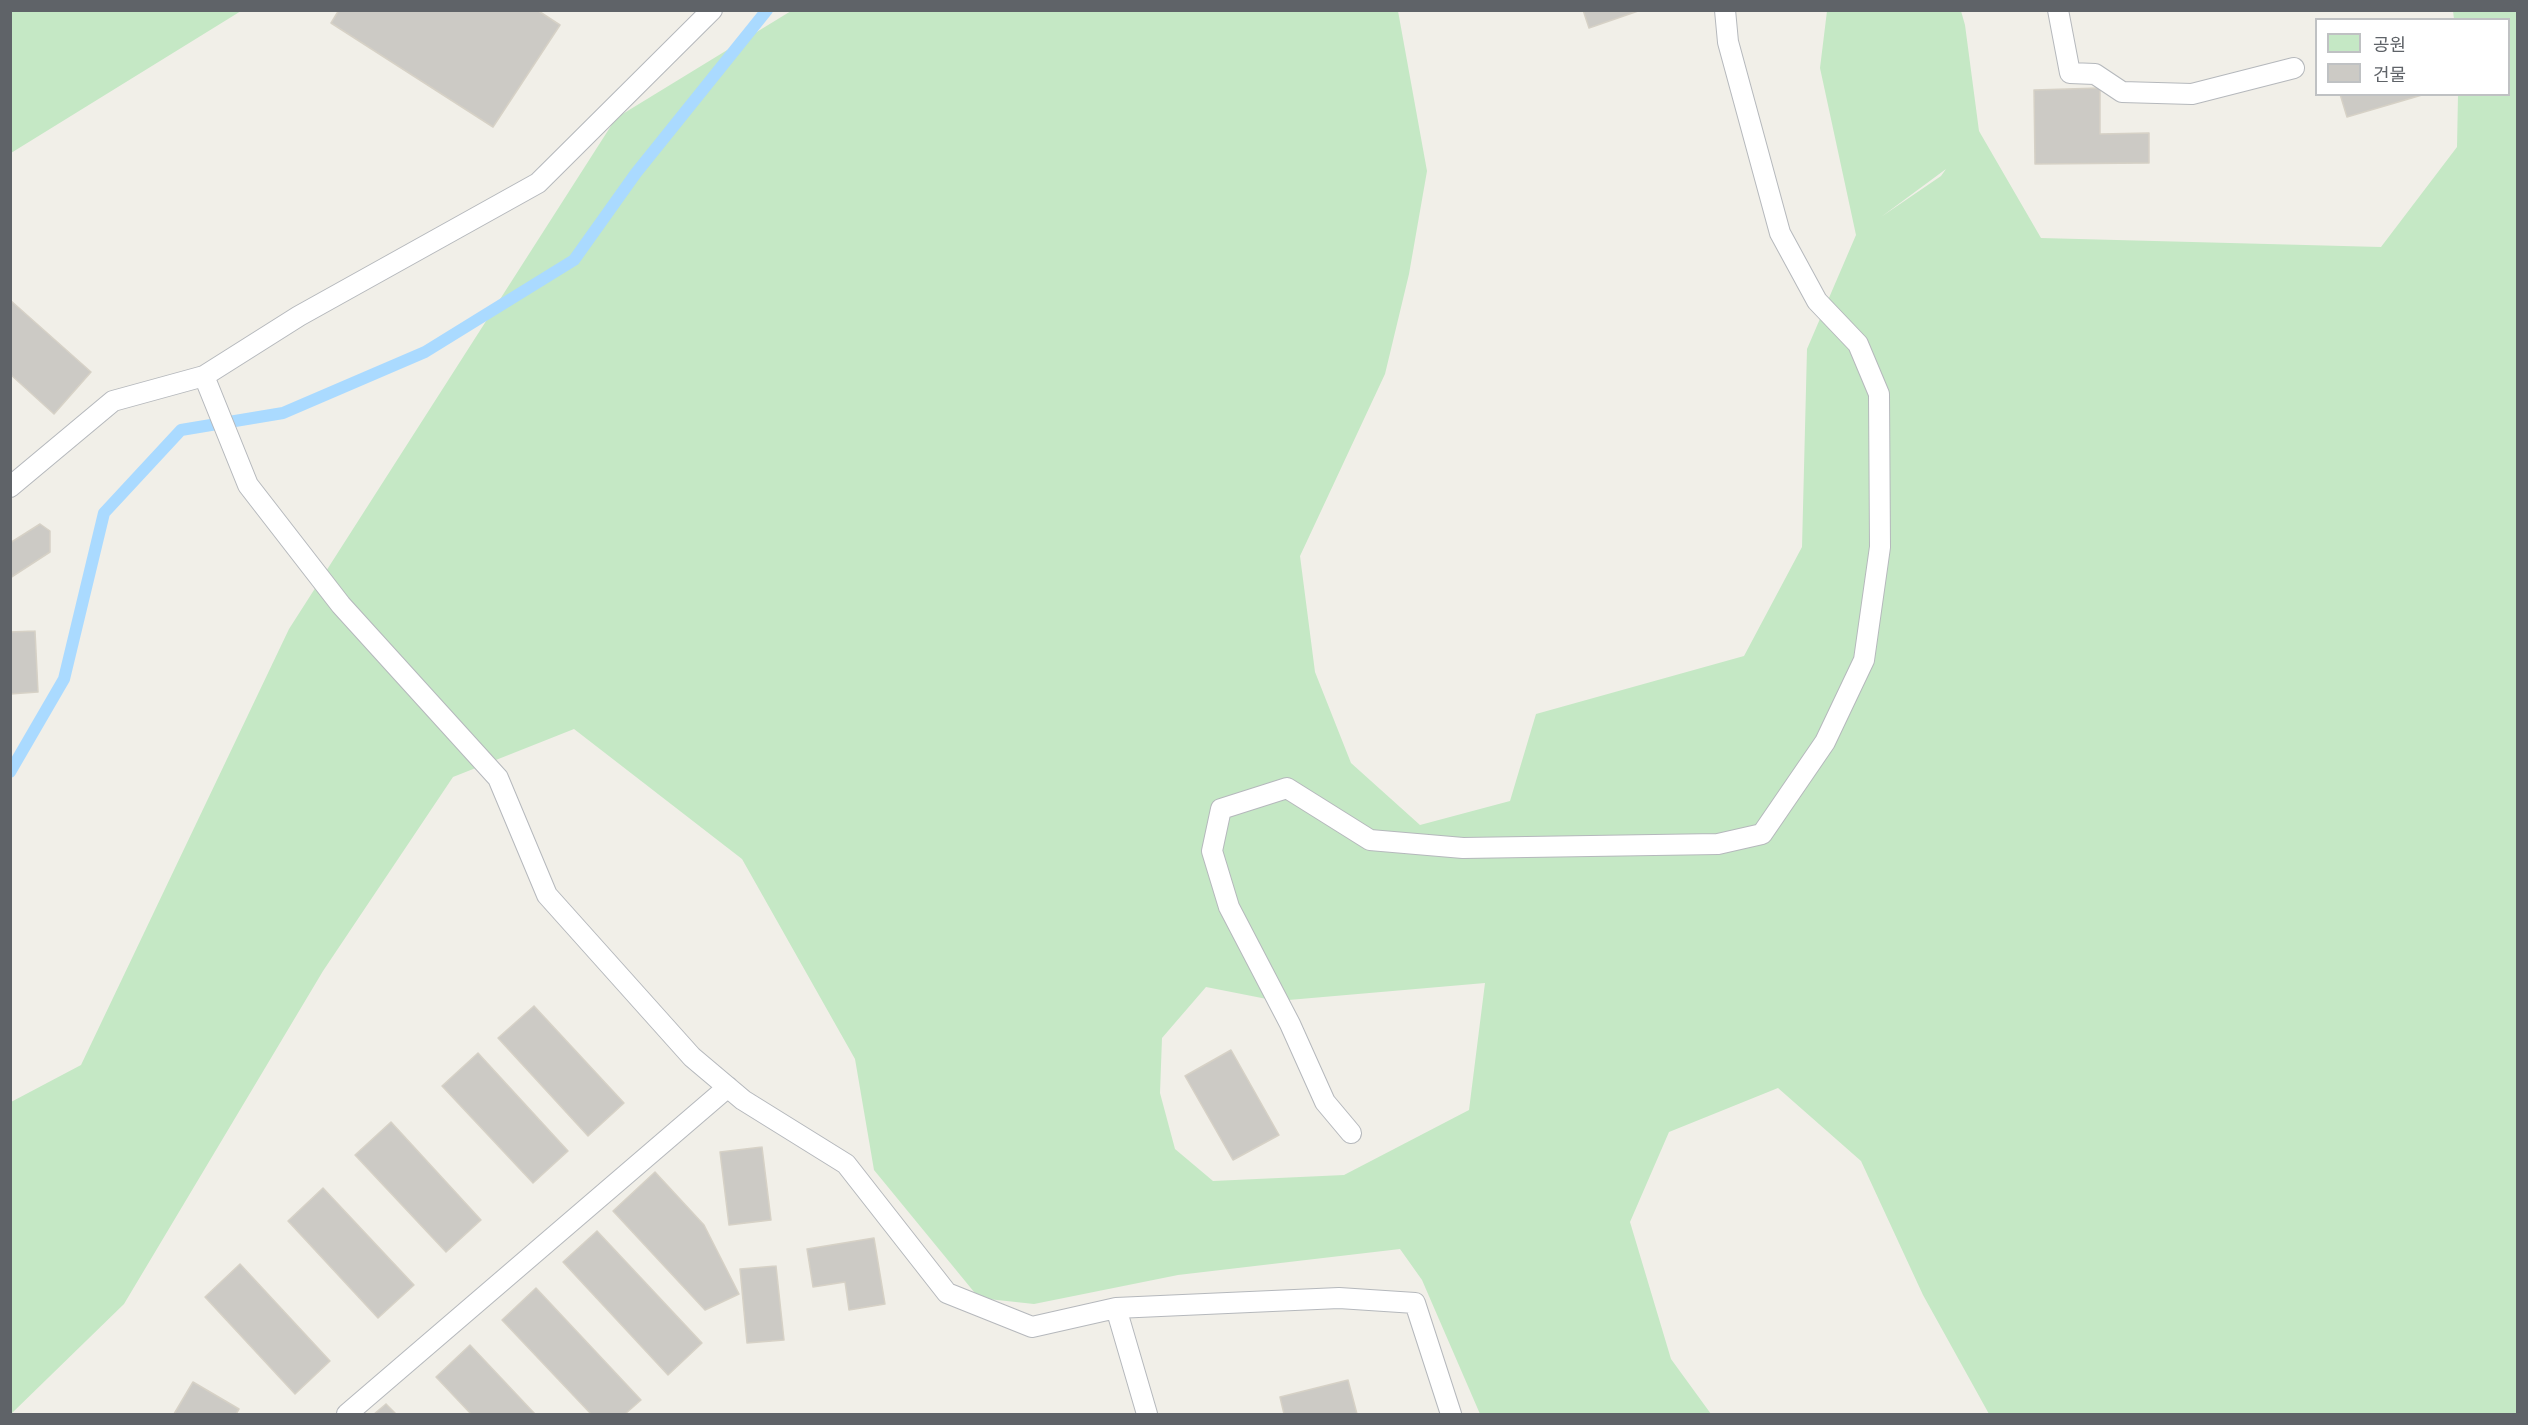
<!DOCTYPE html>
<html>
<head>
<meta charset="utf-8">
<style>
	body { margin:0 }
	#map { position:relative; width:2528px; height:1425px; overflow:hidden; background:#f1efe8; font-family:"Sofia Sans Condensed","Noto Sans KR",sans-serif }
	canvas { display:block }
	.frame { position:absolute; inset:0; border:12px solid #5f6368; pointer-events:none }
	.legend { position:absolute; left:2315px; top:18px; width:195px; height:78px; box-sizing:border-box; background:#fff; border:2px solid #bfc1c3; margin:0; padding:8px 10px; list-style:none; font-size:18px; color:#5f6368 }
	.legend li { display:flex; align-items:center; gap:12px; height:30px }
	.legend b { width:30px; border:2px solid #bfc1c3 }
</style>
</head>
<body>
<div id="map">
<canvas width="2528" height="1425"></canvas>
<div class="frame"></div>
<ul class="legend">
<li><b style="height:16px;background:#c5e8c5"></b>공원</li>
<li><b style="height:16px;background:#cccac5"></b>건물</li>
</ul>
</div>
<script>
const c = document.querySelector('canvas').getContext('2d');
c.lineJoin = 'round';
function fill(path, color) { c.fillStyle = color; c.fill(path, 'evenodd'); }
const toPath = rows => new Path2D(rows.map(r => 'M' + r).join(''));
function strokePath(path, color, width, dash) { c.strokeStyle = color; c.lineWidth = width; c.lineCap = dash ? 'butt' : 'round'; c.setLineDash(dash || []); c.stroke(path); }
const green = toPath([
	[11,10,241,10,241,11,11,153],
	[791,11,1398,11,1427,171,1409,274,1385,374,1300,556,1315,672,1351,763,1420,825,1510,801,1536,714,1744,656,1802,547,1807,349,1856,235,1820,68,1827,11,1961,11,1965,25,1979,131,2041,238,2381,247,2457,147,2458,95,2508,94,2508,20,2454,19,2453,11,2517,11,2517,1414,1989,1414,1923,1295,1861,1161,1778,1088,1669,1132,1630,1222,1671,1359,1711,1414,1480,1414,1422,1280,1400,1249,1178,1275,1034,1304,979,1298,874,1170,855,1059,742,859,574,729,453,777,323,971,124,1304,11,1414,11,1102,81,1065,289,629,616,118],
	[1946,169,1941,176,1881,217],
	[1485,983,1469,1110,1344,1175,1213,1181,1175,1149,1160,1093,1162,1038,1206,987,1277,1001]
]);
const stream = toPath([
	[10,772,64,679,104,513,181,430,283,413,425,352,574,260,636,173,767,10]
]);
const building = toPath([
	[339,10,537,10,560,25,493,127,331,23,339,10],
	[1583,10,1641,10,1589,28,1583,10],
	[2100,88,2100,134,2149,133,2149,163,2035,164,2034,90,2100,88],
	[2340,94,2422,94,2422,95,2347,117,2340,94],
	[10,300,91,372,54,414,10,374,10,300],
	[40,524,50,531,50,552,10,578,10,543,40,524],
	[35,631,38,692,10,694,10,632,35,631],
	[534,1006,624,1103,588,1136,498,1038,534,1006],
	[1231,1050,1279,1135,1233,1160,1185,1076,1231,1050],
	[478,1053,568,1151,533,1183,442,1086,478,1053],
	[391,1122,481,1220,446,1252,355,1155,391,1122],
	[762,1147,771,1220,729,1225,720,1152,762,1147],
	[655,1172,704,1225,739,1294,705,1310,613,1211,655,1172],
	[323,1188,414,1285,378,1318,288,1221,323,1188],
	[597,1231,702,1343,668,1375,563,1262,597,1231],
	[874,1238,885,1304,849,1310,845,1282,813,1287,807,1249,874,1238],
	[240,1264,330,1361,295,1394,205,1297,240,1264],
	[776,1266,784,1340,747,1343,740,1269,776,1266],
	[536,1288,641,1400,625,1414,591,1414,502,1320,536,1288],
	[470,1345,535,1414,471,1414,436,1377,470,1345],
	[1348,1380,1357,1414,1284,1414,1280,1397,1348,1380],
	[193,1382,239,1409,236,1414,174,1414,193,1382],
	[386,1404,396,1414,374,1414,386,1404]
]);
const lane = toPath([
	[2058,10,2070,73,2095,74,2122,92,2192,94,2294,68],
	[204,376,248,485,341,605,498,778,547,895,692,1057,743,1100,846,1164,947,1293,1032,1327,1116,1308,1339,1298,1415,1303,1451,1414],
	[10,487,113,401,204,376,299,316,538,183,712,10],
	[1351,1133,1325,1102,1290,1024,1229,907,1212,851,1221,809,1287,788,1370,840,1463,848,1718,844,1762,834,1825,742,1864,660,1880,547,1879,394,1858,344,1817,301,1780,233,1728,42,1725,10],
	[1116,1308,1147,1414],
	[347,1414,728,1087]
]);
fill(green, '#c5e8c5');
strokePath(stream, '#aadaff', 12);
fill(building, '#cccac5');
strokePath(building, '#d6d1c6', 1.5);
strokePath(lane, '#b5b8bc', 22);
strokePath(lane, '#fff', 20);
</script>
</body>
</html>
